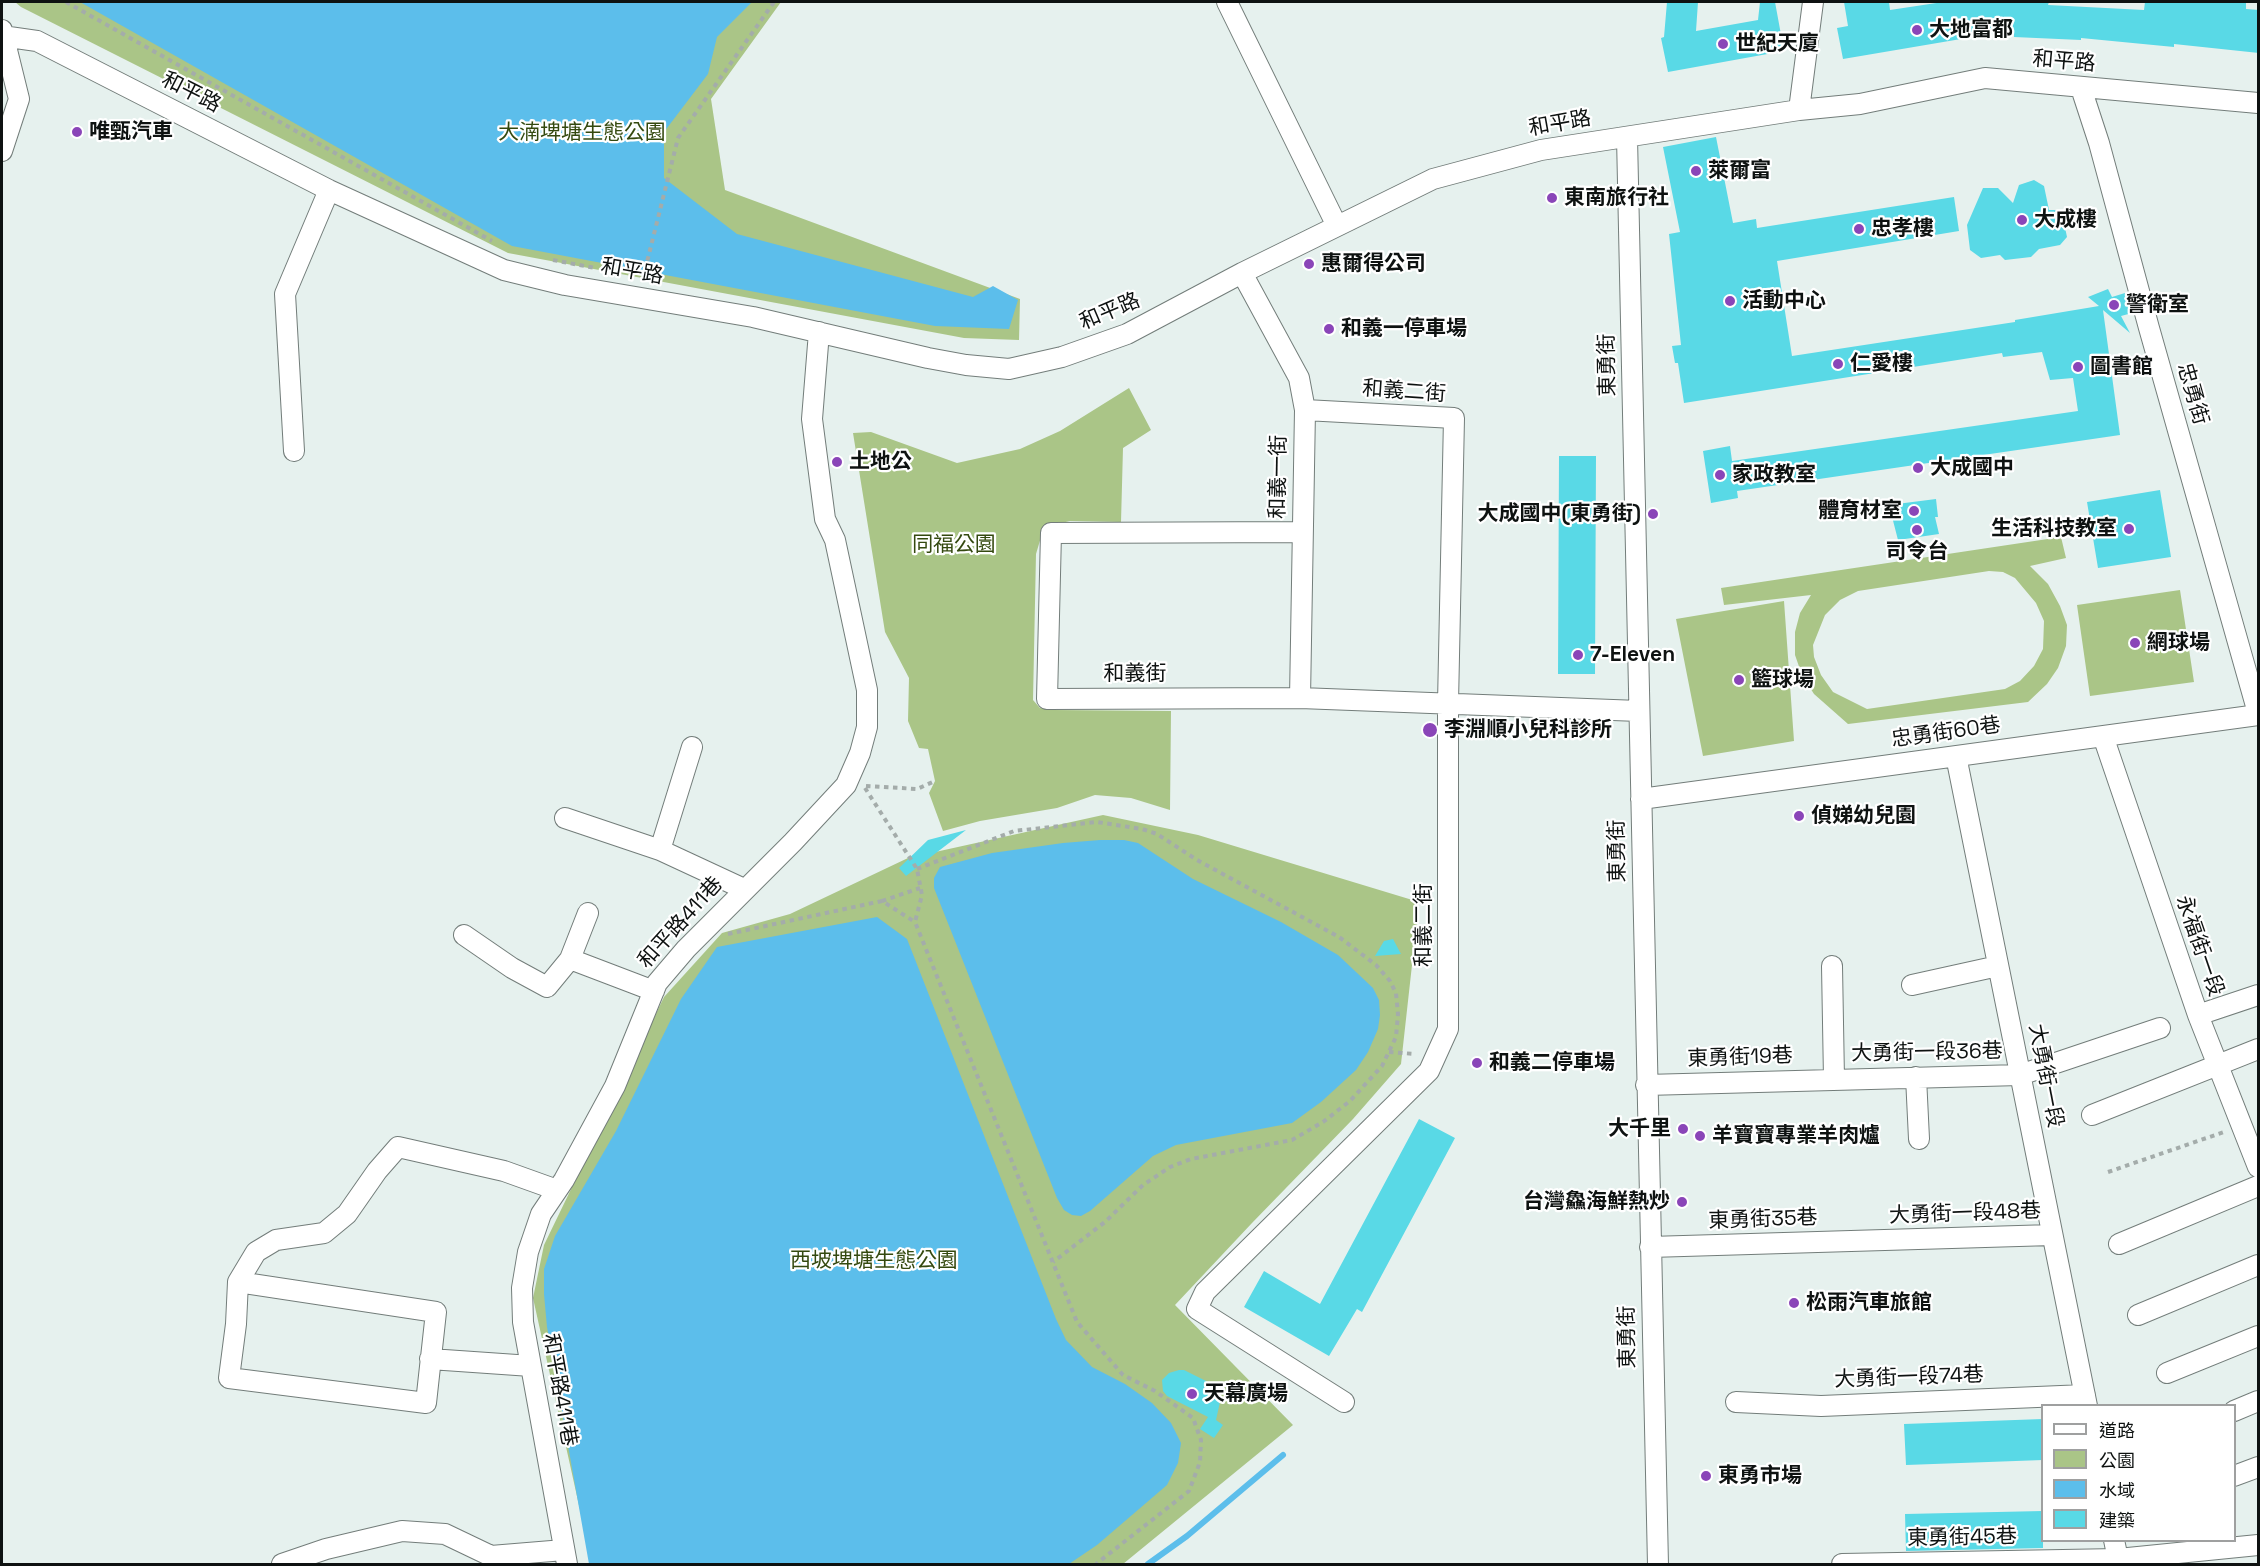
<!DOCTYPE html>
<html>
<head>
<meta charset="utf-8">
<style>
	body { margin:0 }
	#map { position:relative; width:2260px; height:1566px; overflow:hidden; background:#e6f1ee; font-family:"Space Grotesk","Noto Sans TC",sans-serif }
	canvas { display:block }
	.frame { position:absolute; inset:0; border:3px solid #0e1211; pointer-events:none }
	.legend { position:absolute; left:2041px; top:1404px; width:195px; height:138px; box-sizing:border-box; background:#fff; border:2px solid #9fa0a0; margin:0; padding:8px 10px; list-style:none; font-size:18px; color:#0e1211 }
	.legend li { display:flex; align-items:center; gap:12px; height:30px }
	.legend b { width:30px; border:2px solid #9fa0a0 }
</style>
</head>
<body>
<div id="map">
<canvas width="2260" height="1566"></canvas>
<div class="frame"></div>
<ul class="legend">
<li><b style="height:8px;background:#fff"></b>道路</li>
<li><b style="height:16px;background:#aac587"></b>公園</li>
<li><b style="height:16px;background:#5cbeeb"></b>水域</li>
<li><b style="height:16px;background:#59d9e6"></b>建築</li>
</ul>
</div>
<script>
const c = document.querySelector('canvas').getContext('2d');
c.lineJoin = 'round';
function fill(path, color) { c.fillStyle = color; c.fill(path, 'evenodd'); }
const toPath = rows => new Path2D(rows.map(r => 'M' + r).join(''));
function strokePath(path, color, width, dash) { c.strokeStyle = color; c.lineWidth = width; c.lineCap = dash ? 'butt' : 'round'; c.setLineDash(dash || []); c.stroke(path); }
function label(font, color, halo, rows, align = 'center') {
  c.font = font + ' "Space Grotesk","Noto Sans TC",sans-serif'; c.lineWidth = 4.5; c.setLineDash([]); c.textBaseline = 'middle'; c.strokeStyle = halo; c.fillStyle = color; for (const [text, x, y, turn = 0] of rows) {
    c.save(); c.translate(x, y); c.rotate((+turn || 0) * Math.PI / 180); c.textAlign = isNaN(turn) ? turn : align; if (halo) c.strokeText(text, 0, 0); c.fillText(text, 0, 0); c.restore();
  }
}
const green = toPath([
	[15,2,781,2,711,99,725,190,1020,299,1019,340,964,338,508,253,21,7],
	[1129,388,1151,430,1123,448,1121,522,1070,521,1044,527,1036,554,1033,700,1040,708,1055,710,1171,711,1170,810,1131,798,1095,795,1057,808,980,821,943,831,929,793,935,781,928,749,919,748,908,721,909,678,885,632,853,433,871,432,957,463,1020,449,1060,431],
	[2061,537,2066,558,2030,566,2048,584,2060,606,2067,625,2066,646,2058,668,2047,684,2028,702,1848,724,1814,694,1802,675,1795,655,1795,632,1800,613,1811,595,1724,605,1721,588],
	[1989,571,2003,572,2015,578,2036,603,2044,621,2043,649,2034,666,2020,681,2005,689,1867,709,1833,692,1821,675,1814,657,1813,645,1825,615,1840,600,1858,591],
	[2180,590,2194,682,2090,696,2077,605],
	[1784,601,1794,741,1703,756,1676,619],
	[1103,815,1198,835,1419,902,1401,1064,1353,1119,1252,1223,1175,1305,1293,1425,1123,1564,592,1564,533,1298,544,1245,664,997,722,933,790,914,908,858]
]);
const water = toPath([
	[80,2,752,2,717,37,708,74,664,132,664,178,737,234,973,297,993,286,1018,300,1009,329,935,326,512,246],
	[1100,840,1124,840,1138,843,1193,879,1281,922,1338,955,1373,988,1379,1000,1380,1015,1378,1029,1368,1052,1356,1070,1321,1102,1292,1123,1176,1145,1153,1156,1090,1211,1081,1216,1072,1215,1064,1210,1057,1198,934,888,934,878,940,867,992,853,1063,843],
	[877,917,907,939,1056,1319,1066,1340,1092,1367,1125,1384,1152,1403,1171,1423,1181,1443,1178,1463,1167,1485,1097,1545,1069,1564,589,1564,547,1327,544,1294,544,1269,555,1236,616,1131,681,999,717,947]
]);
const stream = toPath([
	[1148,1564,1187,1536,1283,1455]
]);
const building = toPath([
	[1667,2,1698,2,1696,31,1758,20,1760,2,1775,2,1784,51,1668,72,1661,38,1664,37],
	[1844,2,1889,2,1890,10,1943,2,2049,2,2048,5,2144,10,2145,2,2246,2,2246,9,2259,10,2259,53,2174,44,2174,47,2081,38,2081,40,2014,37,2014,30,1843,59,1837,28,1848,26],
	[1716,137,1733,223,1756,219,1757,228,1954,197,1959,231,1777,261,1792,356,2015,322,2015,320,2099,306,2088,297,2108,289,2112,297,2125,293,2132,313,2121,316,2130,333,2103,310,2120,435,1737,491,1738,498,1711,503,1703,451,1730,446,1732,461,2078,411,2073,378,2050,380,2042,352,2003,357,2002,353,1684,403,1678,363,1675,363,1672,346,1681,345,1669,234,1680,232,1663,147],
	[2034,180,2044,186,2049,210,2056,210,2063,218,2067,237,2060,245,2039,249,2031,257,2005,260,2000,255,1981,258,1970,250,1967,225,1983,188,1998,188,2013,203,2019,185],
	[1559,456,1596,456,1595,674,1558,674],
	[2160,490,2171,557,2098,568,2087,502],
	[1936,499,1938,517,1935,517,1939,534,1898,540,1889,505],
	[966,830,906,876,899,868,928,840],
	[1393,939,1401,954,1375,956,1384,941],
	[1419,1119,1455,1138,1362,1312,1357,1309,1329,1356,1244,1307,1264,1271,1320,1304],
	[1179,1370,1184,1370,1216,1386,1219,1391,1220,1402,1216,1420,1223,1425,1214,1438,1200,1429,1208,1417,1167,1396,1163,1391,1162,1380,1169,1373],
	[2043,1419,2043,1460,1906,1465,1904,1424],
	[2043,1511,2043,1548,1906,1551,1905,1514]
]);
const path = toPath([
	[66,2,492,241],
	[553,260,595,268],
	[643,278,678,138,774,2],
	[866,786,917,789,935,781],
	[865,788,917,869,922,895,915,922,1077,1322,1123,1375,1155,1391,1193,1418,1201,1440,1200,1462,1189,1491,1096,1564],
	[917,869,1014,831,1097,822,1142,829,1157,834,1197,860,1339,937,1376,965,1390,981,1396,993,1398,1014,1396,1037,1382,1066,1350,1101,1323,1122,1292,1140,1191,1159,1170,1167,1143,1185,1105,1222,1053,1262],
	[882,901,920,888],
	[728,934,882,901,915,922],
	[1389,1052,1415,1054],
	[2108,1172,2224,1132]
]);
const minor = toPath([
	[1227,2,1337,226],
	[2,30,19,99,2,151],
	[2,36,37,41,329,190,504,270,565,285,753,317,928,358,966,365,1009,369,1062,357,1127,334,1242,273,1433,179,1541,150,1799,110,1860,104,1985,78,2258,103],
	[2081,88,2099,143,2149,328,2258,713],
	[1799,110,1813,2],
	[1627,137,1658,1564],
	[1242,273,1299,378,1305,410,1300,698],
	[1305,410,1454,418,1448,703,1448,1029,1429,1071,1205,1292,1197,1309,1344,1402],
	[294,451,285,294,329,190],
	[1302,532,1051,533,1047,699,1300,698,1639,711],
	[2103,736,2198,1015,2258,1167],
	[1956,756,2087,1406],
	[1641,799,2258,715],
	[565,818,660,850,744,889],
	[660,850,692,747],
	[464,935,512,968,547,987,570,959,654,991],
	[570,959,588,913],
	[1832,966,1834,1079],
	[1912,985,1998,966],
	[2198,1015,2258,995],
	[1916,1077,1919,1139],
	[1646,1085,2020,1075,2160,1028],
	[2092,1115,2258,1049],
	[2119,1244,2258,1186],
	[1650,1247,2052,1235],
	[238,1282,436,1312,426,1403,229,1378,236,1324,238,1282,256,1252,276,1240,324,1233,347,1214,377,1171,398,1147,504,1171,557,1190],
	[2138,1315,2258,1265],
	[430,1359,531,1366],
	[2167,1373,2258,1336],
	[1736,1402,1821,1406,2085,1395],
	[2234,1411,2258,1401],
	[2234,1476,2258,1467],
	[2114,1540,2118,1559],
	[282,1564,326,1549,402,1531,445,1534,491,1556,564,1550],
	[567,1564,523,1322,522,1288,528,1252,541,1214,564,1180,615,1086,657,983,686,949,793,842,846,785,860,753,867,727,867,690,835,540,825,519,812,419,819,332],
	[1842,1564,2118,1559,2258,1545]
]);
const markers = [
	[1917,30,6,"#8a45b8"],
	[1723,44,6,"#8a45b8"],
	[77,132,6,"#8a45b8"],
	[1696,171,6,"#8a45b8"],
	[1552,198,6,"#8a45b8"],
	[2022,220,6,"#8a45b8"],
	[1859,229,6,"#8a45b8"],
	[1309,264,6,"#8a45b8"],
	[1730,301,6,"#8a45b8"],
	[2114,305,6,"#8a45b8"],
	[1329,329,6,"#8a45b8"],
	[1838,364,6,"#8a45b8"],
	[2078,367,6,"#8a45b8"],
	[837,462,6,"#8a45b8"],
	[1918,468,6,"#8a45b8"],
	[1720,475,6,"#8a45b8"],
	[1914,511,6,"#8a45b8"],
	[1653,514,6,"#8a45b8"],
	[2129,529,6,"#8a45b8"],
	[1917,530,6,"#8a45b8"],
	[2135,643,6,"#8a45b8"],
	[1578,655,6,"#8a45b8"],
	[1739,680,6,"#8a45b8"],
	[1430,730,8,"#8a45b8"],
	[1799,816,6,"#8a45b8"],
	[1477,1063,6,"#8a45b8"],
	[1683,1129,6,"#8a45b8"],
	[1700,1136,6,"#8a45b8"],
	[1682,1202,6,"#8a45b8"],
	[1794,1303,6,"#8a45b8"],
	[1192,1394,6,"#8a45b8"],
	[1706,1476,6,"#8a45b8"]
];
const poiNames = [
	["大地富都",1929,30],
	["世紀天廈",1735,44],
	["唯甄汽車",89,132],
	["萊爾富",1708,171],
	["東南旅行社",1564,198],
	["大成樓",2034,220],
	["忠孝樓",1871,229],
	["惠爾得公司",1321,264],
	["活動中心",1742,301],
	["警衛室",2126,305],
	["和義一停車場",1341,329],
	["仁愛樓",1850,364],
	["圖書館",2090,367],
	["土地公",849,462],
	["大成國中",1930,468],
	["家政教室",1732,475],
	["體育材室",1902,511,"right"],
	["大成國中(東勇街)",1641,514,"right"],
	["生活科技教室",2117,529,"right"],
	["司令台",1917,552,"center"],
	["網球場",2147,643],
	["7-Eleven",1590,655],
	["籃球場",1751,680],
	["李淵順小兒科診所",1444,730],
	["偵娣幼兒園",1811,816],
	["和義二停車場",1489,1063],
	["大千里",1671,1129,"right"],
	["羊寶寶專業羊肉爐",1712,1136],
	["台灣鱻海鮮熱炒",1670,1202,"right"],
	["松雨汽車旅館",1806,1303],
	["天幕廣場",1204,1394],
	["東勇市場",1718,1476]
];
const streetNames = [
	["和平路",2064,62,5],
	["和平路",191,93,27],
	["和平路",1560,124,-10],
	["和平路",632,272,10],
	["和平路",1110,312,-23],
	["東勇街",1608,365,-91],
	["和義二街",1404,392,4],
	["忠勇街",2192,394,74],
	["和義一街",1279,477,-89],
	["和義街",1135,674],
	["忠勇街60巷",1946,733,-8],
	["東勇街",1618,851,-91],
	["和平路411巷",681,923,-48],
	["和義二街",1424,925,-90],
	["永福街一段",2199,946,71],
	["大勇街一段36巷",1927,1053,-1],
	["東勇街19巷",1740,1058,-2],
	["大勇街一段",2045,1076,79],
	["大勇街一段48巷",1965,1214,-2],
	["東勇街35巷",1763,1220,-2],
	["東勇街",1628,1337,-91],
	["大勇街一段74巷",1909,1378,-2],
	["和平路411巷",559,1390,80],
	["東勇街45巷",1962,1538,-1]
];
const parkNames = [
	["大湳埤塘生態公園",582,133],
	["同福公園",954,545],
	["西坡埤塘生態公園",874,1261]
];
fill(green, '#aac587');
fill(water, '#5cbeeb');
strokePath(stream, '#5cbeeb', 6);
fill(building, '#59d9e6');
strokePath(minor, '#737d7a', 22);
strokePath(path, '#a4acaa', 4, [4.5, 4.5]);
strokePath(minor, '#fff', 20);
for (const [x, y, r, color] of markers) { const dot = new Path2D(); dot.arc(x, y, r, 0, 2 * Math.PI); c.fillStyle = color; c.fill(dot); strokePath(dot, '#fff', 2); }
label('bold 21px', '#0e1211', '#fff', poiNames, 'left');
label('21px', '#0e1211', '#fff', streetNames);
label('21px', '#34490f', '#fff', parkNames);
</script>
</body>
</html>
